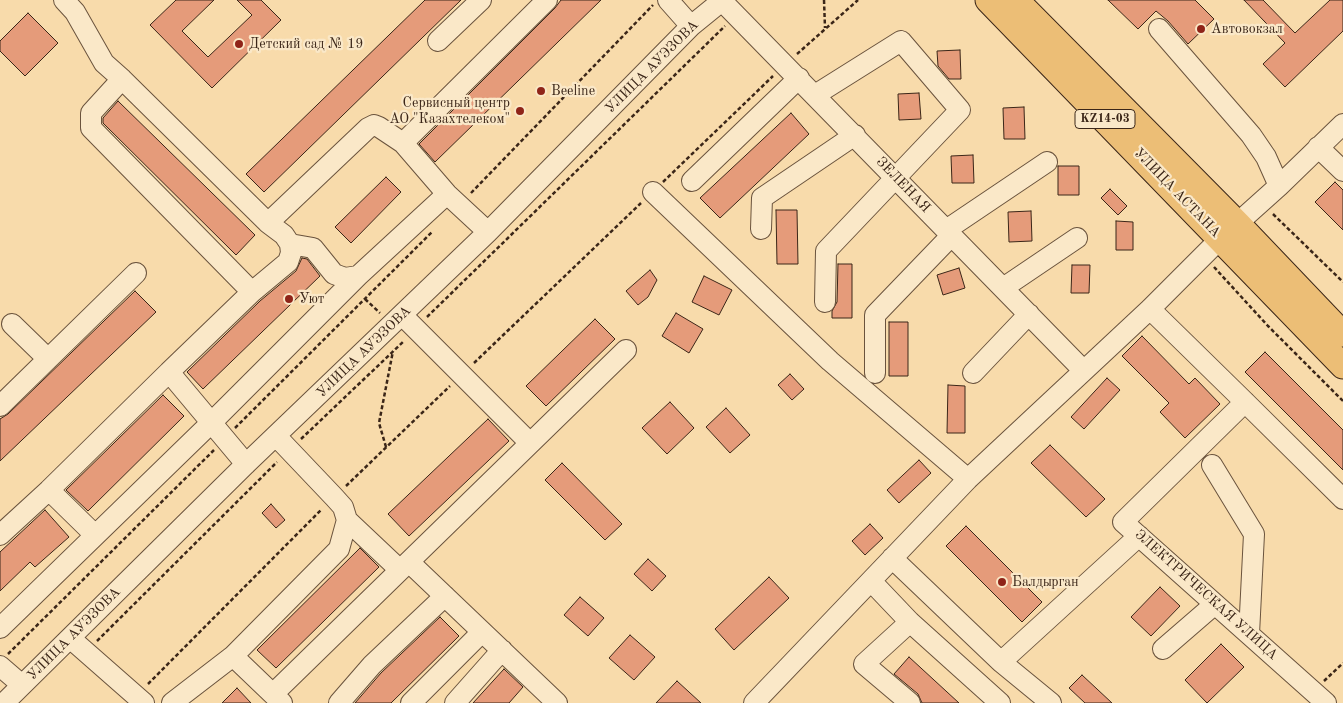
<!DOCTYPE html>
<html>
<head>
<meta charset="utf-8">
<style>
	body { margin:0 }
	canvas { display:block; background:#f8dbab }
</style>
</head>
<body>
<canvas width="1343" height="703"></canvas>
<script>
const c = document.querySelector('canvas').getContext('2d');
c.lineJoin = 'round';
function fill(path, color) { c.fillStyle = color; c.fill(path, 'evenodd'); }
const toPath = rows => new Path2D(rows.map(r => 'M' + r).join(''));
function strokePath(path, color, width, dash) { c.strokeStyle = color; c.lineWidth = width; c.lineCap = dash ? 'butt' : 'round'; c.setLineDash(dash || []); c.stroke(path); }
function label(font, color, halo, rows, align = 'center') {
  c.font = font + ' "Old Standard TT",serif'; c.lineWidth = 4.5; c.setLineDash([]); c.textBaseline = 'middle'; c.strokeStyle = halo; c.fillStyle = color; for (const [text, x, y, turn = 0] of rows) {
    c.save(); c.translate(x, y); c.rotate((+turn || 0) * Math.PI / 180); c.textAlign = isNaN(turn) ? turn : align; if (halo) c.strokeText(text, 0, 0); c.fillText(text, 0, 0); c.restore();
  }
}
const building = toPath([
	[176,0,214,0,182,31,208,57,252,15,237,0,261,0,281,20,212,88,150,25,176,0],
	[425,0,461,0,264,192,246,174,425,0],
	[561,0,601,0,435,162,419,144,555,8,561,0],
	[1108,0,1195,0,1214,19,1188,44,1168,21,1156,11,1138,29,1108,0],
	[1244,0,1263,0,1295,33,1330,0,1343,0,1343,31,1285,87,1263,64,1285,43,1244,0],
	[28,13,58,43,25,76,0,51,0,41,28,13],
	[960,50,961,79,949,79,938,66,937,51,960,50],
	[919,93,921,119,899,120,898,94,919,93],
	[118,101,255,235,236,255,103,123,103,118,118,101],
	[1024,107,1025,139,1004,139,1003,108,1024,107],
	[791,113,809,134,720,218,700,198,791,113],
	[973,155,974,183,952,183,951,156,973,155],
	[1058,166,1079,166,1079,195,1058,195,1058,166],
	[386,177,401,192,351,243,335,227,386,177],
	[1335,182,1343,190,1343,230,1315,202,1335,182],
	[1110,189,1127,206,1118,215,1101,198,1110,189],
	[776,210,797,210,798,264,777,264,776,210],
	[1031,211,1032,241,1009,242,1008,212,1031,211],
	[1116,221,1133,222,1133,250,1116,250,1116,221],
	[302,258,307,259,320,276,203,389,187,372,260,301,296,271,302,258],
	[838,264,852,264,852,318,832,318,832,311,837,302,838,264],
	[1072,265,1090,265,1089,293,1071,293,1072,265],
	[959,268,965,288,943,295,937,275,959,268],
	[650,270,657,280,648,297,638,305,626,291,650,270],
	[704,276,732,290,719,315,692,302,704,276],
	[135,291,156,312,0,461,0,419,8,414,135,291],
	[676,313,703,329,689,353,662,336,676,313],
	[595,319,615,339,546,406,526,386,595,319],
	[889,322,908,322,908,376,889,376,889,322],
	[1142,336,1189,384,1195,378,1220,404,1185,438,1160,412,1169,403,1122,356,1142,336],
	[1265,352,1343,430,1343,470,1245,372,1265,352],
	[790,374,804,389,792,400,778,385,790,374],
	[1107,378,1120,390,1084,429,1071,417,1107,378],
	[948,385,965,386,965,433,947,433,948,385],
	[163,395,184,416,88,511,66,490,163,395],
	[670,402,694,428,667,454,642,428,670,402],
	[726,408,750,435,730,453,706,427,726,408],
	[488,419,509,441,409,536,388,514,488,419],
	[1050,445,1105,499,1086,517,1031,463,1050,445],
	[919,460,931,473,899,503,887,490,919,460],
	[562,463,622,524,605,540,545,480,562,463],
	[271,504,285,520,276,528,262,513,271,504],
	[45,510,69,537,35,567,30,562,0,591,0,552,45,510],
	[870,524,883,538,865,555,852,541,870,524],
	[966,526,1042,602,1022,622,946,546,966,526],
	[360,548,379,567,276,668,257,650,360,548],
	[648,559,666,576,652,591,634,574,648,559],
	[769,577,789,598,734,650,715,629,769,577],
	[1160,587,1180,606,1151,636,1131,617,1160,587],
	[580,597,604,618,588,636,564,615,580,597],
	[440,617,459,636,391,703,355,703,381,673,440,617],
	[630,635,655,657,634,680,609,658,630,635],
	[1221,644,1244,667,1207,703,1185,680,1221,644],
	[909,657,959,703,922,703,918,694,894,674,909,657],
	[504,669,523,687,509,703,473,703,504,669],
	[1082,675,1112,703,1085,703,1069,688,1082,675],
	[677,681,701,703,656,703,677,681],
	[237,688,251,703,222,703,237,688]
]);
const path = toPath([
	[824,0,825,28],
	[797,54,858,0],
	[663,182,773,76],
	[471,193,653,5],
	[1273,214,1343,282],
	[1214,267,1268,326,1343,401],
	[365,299,380,313],
	[427,317,725,26],
	[474,363,641,203],
	[235,428,433,231],
	[301,439,404,341],
	[386,447,379,423,393,351],
	[346,486,450,386],
	[97,641,277,462],
	[8,654,214,450],
	[1324,681,1343,663],
	[148,684,322,509]
]);
const minor = toPath([
	[64,0,75,12,104,63,122,79,268,223,284,235,290,244,291,253,288,262,252,292,169,372,246,464],
	[668,0,691,26],
	[722,1,1083,370],
	[1159,29,1251,135,1266,157,1279,186],
	[438,41,481,0],
	[122,79,91,113,91,128,252,292],
	[815,95,901,41,960,110,826,251,825,302],
	[403,143,547,0],
	[1318,147,1343,171],
	[692,181,799,78],
	[653,192,830,361,968,479],
	[268,223,368,128,374,125,379,127,403,143,447,194,488,232],
	[761,229,762,198,855,135],
	[946,230,1047,162],
	[290,244,313,248,334,274,345,278,358,276,447,194],
	[1003,288,1077,238],
	[1150,309,1245,402,1343,499],
	[402,315,530,443],
	[12,324,48,359],
	[875,373,875,315,952,235],
	[973,373,1029,314],
	[1245,402,1123,522,1326,703],
	[0,406,136,273],
	[1212,465,1254,534,1249,634],
	[49,490,95,535],
	[347,520,400,570],
	[0,535,49,490,169,372],
	[892,558,1001,662,1051,703],
	[409,562,557,703],
	[871,581,910,622,1000,703],
	[0,628,212,422,358,276],
	[70,638,144,703],
	[1163,649,1215,604],
	[233,656,339,549,347,520,343,507,334,497,276,436],
	[1001,662,1139,536],
	[0,666,22,685],
	[273,694,626,350],
	[4,703,246,464,488,232,691,26,723,0],
	[172,703,233,656,282,703],
	[339,703,372,665,445,596],
	[411,703,482,632],
	[455,703,502,650],
	[754,703,968,479,1150,309,1221,238,1279,186,1343,124],
	[910,703,864,664,910,622]
]);
const major = toPath([
	[988,0,1343,366],
	[1016,0,1238,224,1343,334]
]);
const markers = [
	[1201,29,5,"#8f2418"],
	[239,44,5,"#8f2418"],
	[541,91,5,"#8f2418"],
	[520,111,5,"#8f2418"],
	[289,299,5,"#8f2418"],
	[1002,582,5,"#8f2418"]
];
const shields = [
	[1105,119,60]
];
const shieldNames = [
	["KZ14-03",1105,119]
];
const poiNames = [
	["Автовокзал",1211,29],
	["Детский сад № 19",249,44],
	["Beeline",551,91],
	["Сервисный центр",510,103,"right"],
	["АО \"Казахтелеком\"",510,119,"right"],
	["Уют",299,299],
	["Балдырган",1012,582]
];
const streetNames = [
	["УЛИЦА АУЭЗОВА",652,67,-45],
	["ЗЕЛЕНАЯ",903,185,46],
	["УЛИЦА АСТАНА",1177,193,46],
	["УЛИЦА АУЭЗОВА",364,352,-44],
	["ЭЛЕКТРИЧЕСКАЯ УЛИЦА",1206,595,42],
	["УЛИЦА АУЭЗОВА",74,634,-45]
];
fill(building, '#e59b7a');
strokePath(building, '#3b2618', 1);
strokePath(minor, '#6a533d', 22);
strokePath(major, '#3b2618', 27);
strokePath(path, '#3b2618', 2.5, [4, 2.5]);
strokePath(minor, '#fae8c8', 20);
strokePath(major, '#ecbe76', 25);
for (const [x, y, r, color] of markers) { const dot = new Path2D(); dot.arc(x, y, r, 0, 2 * Math.PI); c.fillStyle = color; c.fill(dot); strokePath(dot, '#fae8c8', 2); }
for (const [x, y, w] of shields) { const box = new Path2D(); box.roundRect(x - w / 2, y - 9.5, w, 19, 4); c.fillStyle = '#fae8c8'; c.fill(box); strokePath(box, '#3b2618', 1); }
label('bold 12px', '#3b2618', null, shieldNames);
label('14px', '#3b2618', '#fae8c8', poiNames, 'left');
label('14px', '#3b2618', '#fae8c8', streetNames);
</script>
</body>
</html>
